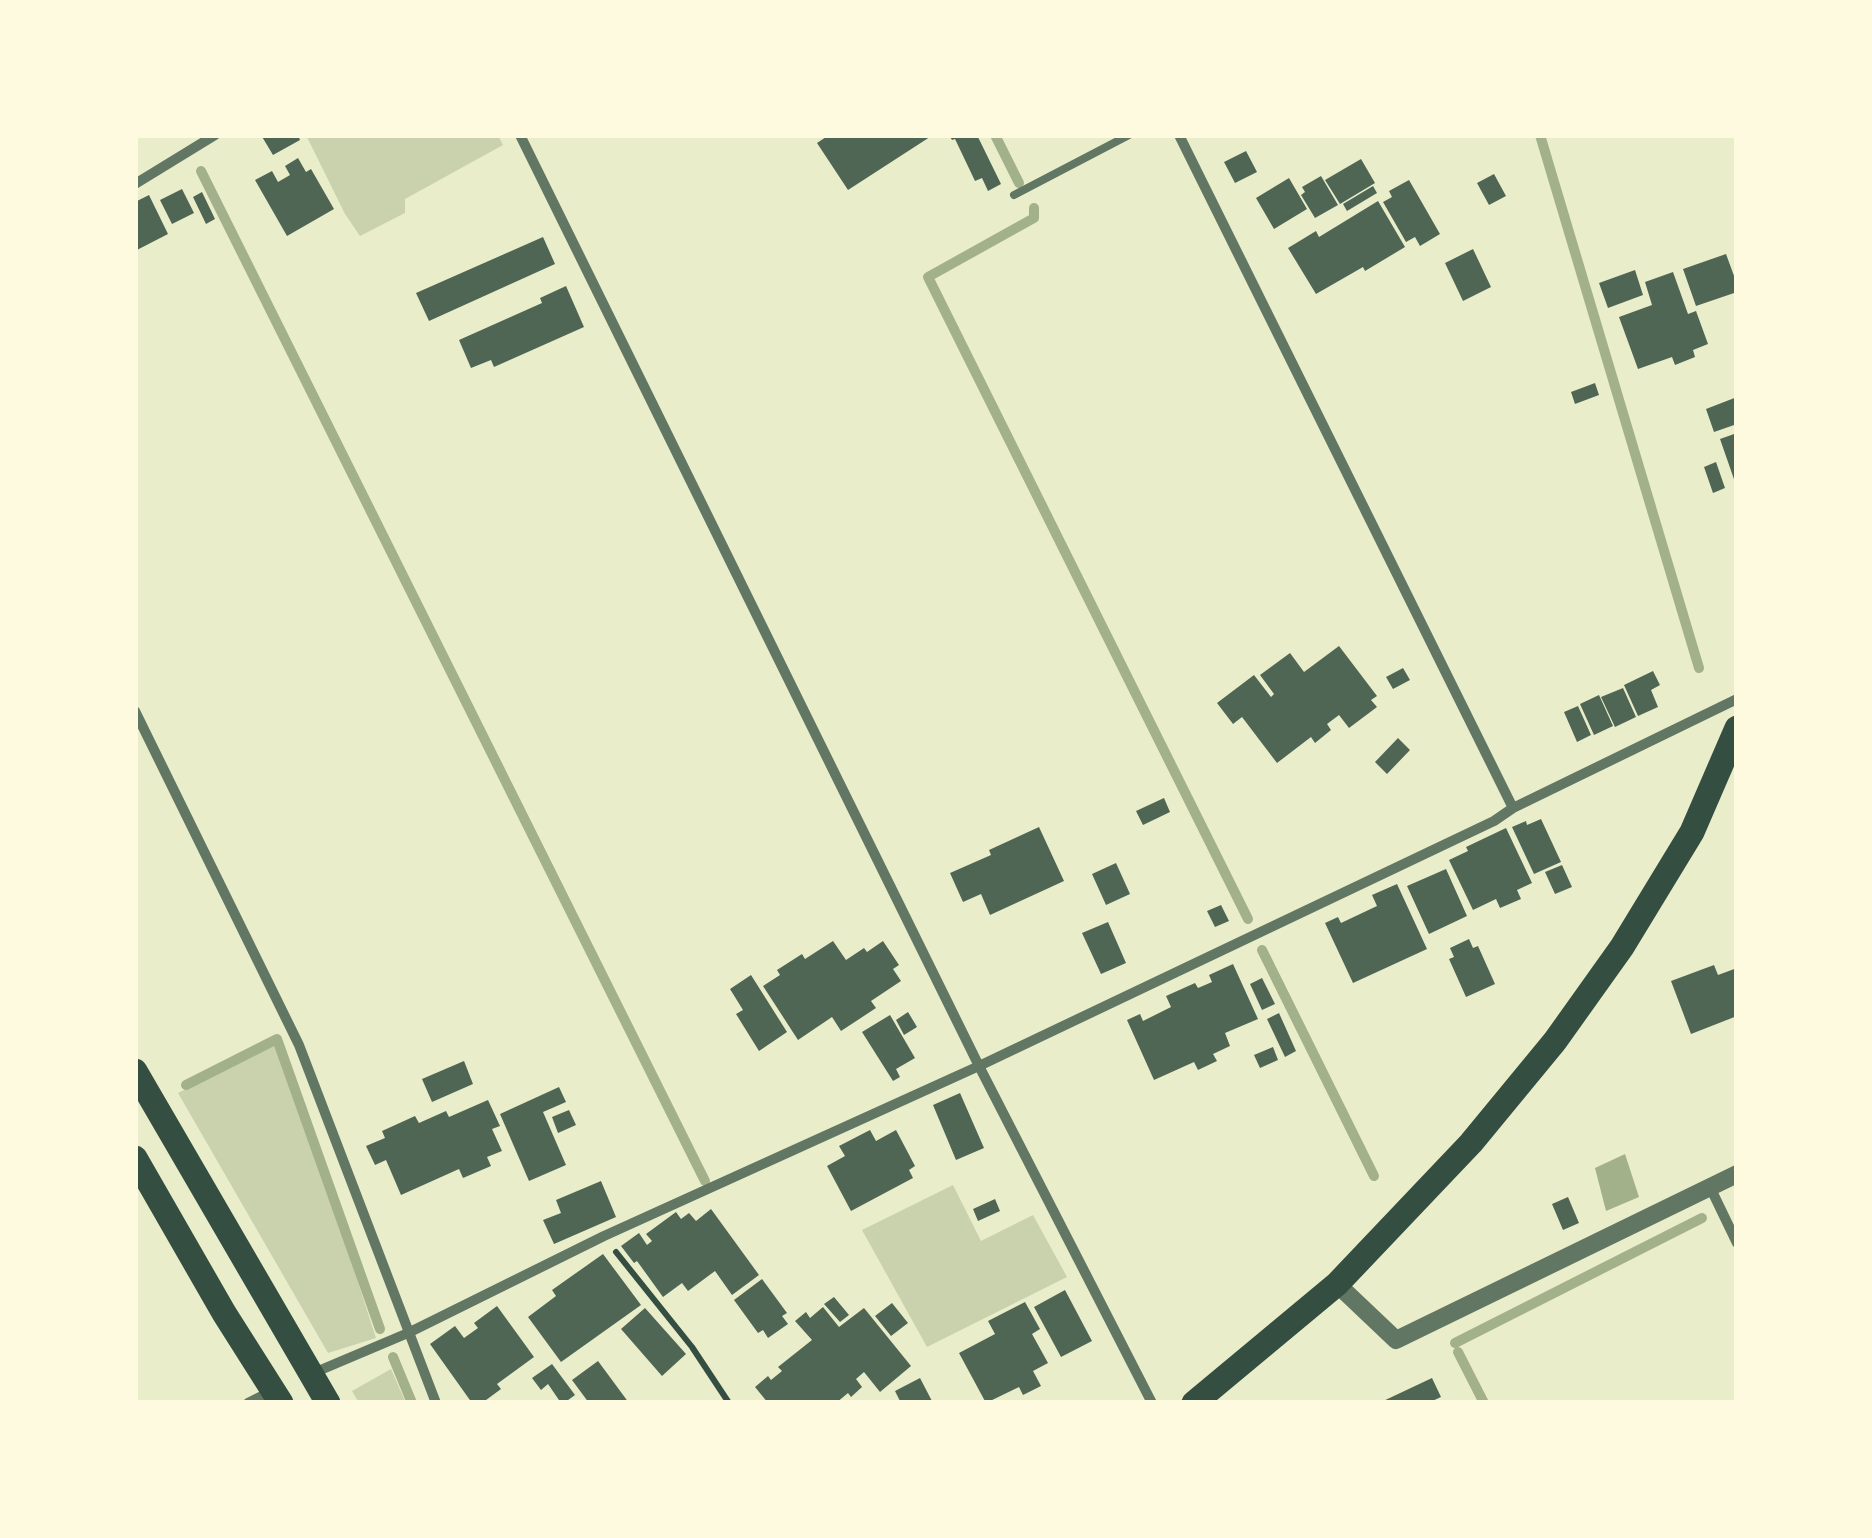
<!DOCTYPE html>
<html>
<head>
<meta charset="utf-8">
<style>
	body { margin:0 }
	#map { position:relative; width:1872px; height:1538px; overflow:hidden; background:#e9edc9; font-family:"Nunito Sans",sans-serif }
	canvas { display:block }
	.frame { position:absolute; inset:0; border:138px solid #fefae0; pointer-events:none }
</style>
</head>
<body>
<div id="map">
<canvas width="1872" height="1538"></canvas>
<div class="frame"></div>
</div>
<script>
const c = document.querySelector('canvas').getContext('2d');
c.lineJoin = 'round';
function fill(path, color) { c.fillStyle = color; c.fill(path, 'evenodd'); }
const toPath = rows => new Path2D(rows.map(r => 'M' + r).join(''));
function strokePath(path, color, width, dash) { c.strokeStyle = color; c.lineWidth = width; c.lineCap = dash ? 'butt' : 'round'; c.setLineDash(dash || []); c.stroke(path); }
const green = toPath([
	[306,135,498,135,503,145,405,199,405,213,360,236,345,214],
	[280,1041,376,1338,328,1353,178,1093],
	[953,1185,981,1241,1033,1215,1067,1277,927,1347,862,1230],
	[391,1369,406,1403,359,1403,352,1391]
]);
const water = toPath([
	[1625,1154,1639,1197,1606,1211,1595,1168]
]);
const stream = toPath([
	[995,135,1019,183],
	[1540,135,1699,668],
	[201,171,705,1181],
	[1034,208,1034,218,928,277,1248,919],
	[1262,950,1374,1176],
	[186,1085,277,1039,380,1329],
	[1455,1343,1702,1218],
	[1458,1352,1484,1403],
	[393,1357,412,1403]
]);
const building = toPath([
	[261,135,298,135,300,140,273,155],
	[829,135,933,135,848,190,817,143],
	[949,135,977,135,1001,184,988,191,982,178,975,181,955,139,952,140],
	[1246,151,1257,172,1235,183,1224,162],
	[298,158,306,172,311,169,334,209,287,236,255,180,272,171,278,182,290,175,285,166],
	[1361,159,1375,183,1340,204,1325,180],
	[1494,174,1506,196,1489,205,1477,183],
	[1321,176,1338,205,1315,218,1301,195,1305,192,1302,187],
	[1289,178,1307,209,1274,229,1256,198],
	[1409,180,1440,234,1420,246,1415,237,1406,242,1383,202,1392,197,1389,191],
	[1373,186,1377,193,1347,211,1343,204],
	[182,189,194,213,172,224,160,200],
	[202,192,215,219,206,224,193,197],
	[149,195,168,234,135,251,135,202],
	[1378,201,1405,247,1365,271,1363,267,1316,294,1288,248,1316,231,1319,237],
	[543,237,555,264,429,321,416,293],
	[1473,249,1491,287,1463,301,1445,263],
	[1726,254,1737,284,1737,292,1696,306,1683,269],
	[1635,270,1643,295,1608,308,1599,283],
	[1673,272,1688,314,1696,311,1708,344,1693,350,1695,357,1675,365,1672,357,1638,369,1619,317,1652,305,1645,282],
	[566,286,584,327,494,367,491,360,471,368,459,340,542,303,540,298],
	[1595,383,1599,395,1575,404,1571,392],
	[1737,397,1737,424,1714,432,1706,409],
	[1737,433,1737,485,1736,485,1720,439],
	[1716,462,1725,488,1713,493,1704,467],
	[1339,646,1377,696,1371,700,1377,707,1349,728,1339,715,1327,724,1331,730,1315,743,1311,737,1277,763,1242,717,1233,724,1217,703,1254,675,1271,697,1274,694,1260,675,1290,653,1304,672],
	[1403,668,1410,680,1393,689,1386,677],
	[1653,671,1660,685,1651,690,1658,707,1638,716,1624,685],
	[1623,688,1636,717,1615,727,1601,697],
	[1599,695,1613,726,1594,735,1580,704],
	[1578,706,1591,735,1577,742,1564,712],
	[1398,738,1410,750,1387,774,1375,762],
	[1164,798,1170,812,1143,825,1136,811],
	[1541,819,1561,862,1534,874,1512,827,1526,821,1527,825],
	[1039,827,1064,881,990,915,981,894,963,902,950,873,991,855,989,850],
	[1506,828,1532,883,1517,890,1521,899,1500,908,1496,899,1473,910,1449,860,1468,851,1466,847],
	[1116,863,1130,894,1106,905,1092,874],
	[1562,865,1572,887,1555,894,1545,872],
	[1446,869,1467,916,1429,934,1407,886],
	[1397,884,1427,949,1353,983,1325,923,1338,917,1341,923,1377,906,1372,895],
	[1221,905,1229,921,1215,927,1207,911],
	[1108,922,1126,963,1101,974,1082,933],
	[1469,939,1473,948,1478,946,1495,984,1466,997,1449,959,1454,957,1450,948],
	[833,941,846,960,864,948,867,952,883,941,899,965,893,969,901,981,871,1001,876,1008,841,1031,832,1017,798,1040,763,986,780,975,777,970,802,954,805,959],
	[1233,964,1258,1019,1225,1033,1230,1046,1213,1054,1217,1061,1198,1070,1194,1062,1154,1080,1127,1020,1140,1014,1143,1021,1171,1007,1166,996,1195,983,1198,988,1212,982,1209,975],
	[1714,965,1718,975,1737,968,1737,1016,1691,1034,1671,981],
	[751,975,787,1032,759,1051,736,1014,743,1010,730,989],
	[1262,978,1275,1004,1262,1010,1250,984],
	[908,1012,917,1027,904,1035,896,1020],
	[1279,1013,1296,1051,1285,1057,1267,1019],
	[890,1015,915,1058,896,1069,900,1077,893,1081,862,1032],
	[1273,1047,1278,1060,1260,1068,1254,1055],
	[464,1061,473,1084,432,1102,422,1079],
	[559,1087,566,1102,543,1112,566,1165,529,1181,500,1114],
	[960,1093,984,1148,956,1160,933,1105],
	[488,1100,500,1126,492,1129,502,1151,487,1157,491,1166,463,1178,459,1169,401,1195,386,1160,375,1165,366,1146,385,1138,382,1131,415,1116,419,1123,446,1111,449,1117],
	[569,1110,576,1125,558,1133,552,1117],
	[870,1130,876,1141,896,1130,915,1166,909,1170,913,1178,851,1211,827,1166,845,1156,839,1146],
	[601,1181,616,1217,554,1244,543,1220,561,1213,556,1200],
	[1568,1197,1579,1223,1563,1230,1552,1204],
	[995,1199,1000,1211,978,1221,973,1209],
	[711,1209,759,1275,732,1295,715,1271,688,1291,682,1283,663,1297,637,1261,634,1263,621,1246,639,1233,647,1245,652,1241,646,1234,676,1212,681,1219,689,1213,696,1221],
	[603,1254,641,1305,561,1362,528,1317,556,1296,552,1290],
	[762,1279,787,1313,782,1316,788,1324,768,1338,763,1330,758,1333,734,1300],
	[1065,1290,1092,1341,1061,1357,1034,1307],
	[834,1297,849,1315,840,1322,824,1304],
	[1025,1302,1040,1329,1032,1334,1048,1363,1033,1371,1041,1386,1023,1395,1019,1387,986,1403,959,1353,995,1334,988,1321],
	[892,1303,908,1323,891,1336,875,1316],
	[497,1306,534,1357,497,1384,501,1389,482,1403,472,1403,430,1344,455,1326,464,1338,478,1328,474,1323],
	[823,1307,839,1327,864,1308,911,1366,880,1392,864,1372,856,1379,862,1387,851,1397,848,1393,836,1403,768,1403,755,1387,768,1376,771,1380,782,1371,778,1367,812,1340,795,1321,806,1312,810,1318],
	[645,1308,686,1354,662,1376,621,1329],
	[598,1361,629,1403,589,1403,572,1380],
	[552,1364,575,1395,564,1403,561,1403,548,1384,541,1390,532,1378],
	[920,1378,933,1403,901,1403,895,1391],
	[1432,1378,1441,1397,1428,1403,1379,1403]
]);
const path = toPath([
	[616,1252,692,1347,729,1403]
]);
const service = toPath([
	[1014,195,1129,135]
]);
const minor = toPath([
	[520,135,979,1066,1152,1403],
	[1179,135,1513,808],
	[135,184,215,135],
	[135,711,299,1045,436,1403],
	[1710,1187,1737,1243],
	[311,1374,408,1333,604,1236,979,1066,1494,821,1513,808,1737,699],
	[248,1403,274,1390]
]);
const tertiary = toPath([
	[1337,1284,1396,1340,1737,1174]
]);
const primary = toPath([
	[135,1071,328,1403],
	[135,1158,224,1313,281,1403],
	[1194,1403,1337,1284,1471,1143,1555,1041,1622,947,1692,832,1737,728]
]);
fill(green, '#cad2ad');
fill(water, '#a3b18a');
strokePath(stream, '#a3b18a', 10);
fill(building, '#4f6655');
strokePath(path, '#344e41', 6);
strokePath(service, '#617663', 8);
strokePath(minor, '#617663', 10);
strokePath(tertiary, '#617663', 18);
strokePath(primary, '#344e41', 25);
</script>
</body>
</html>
